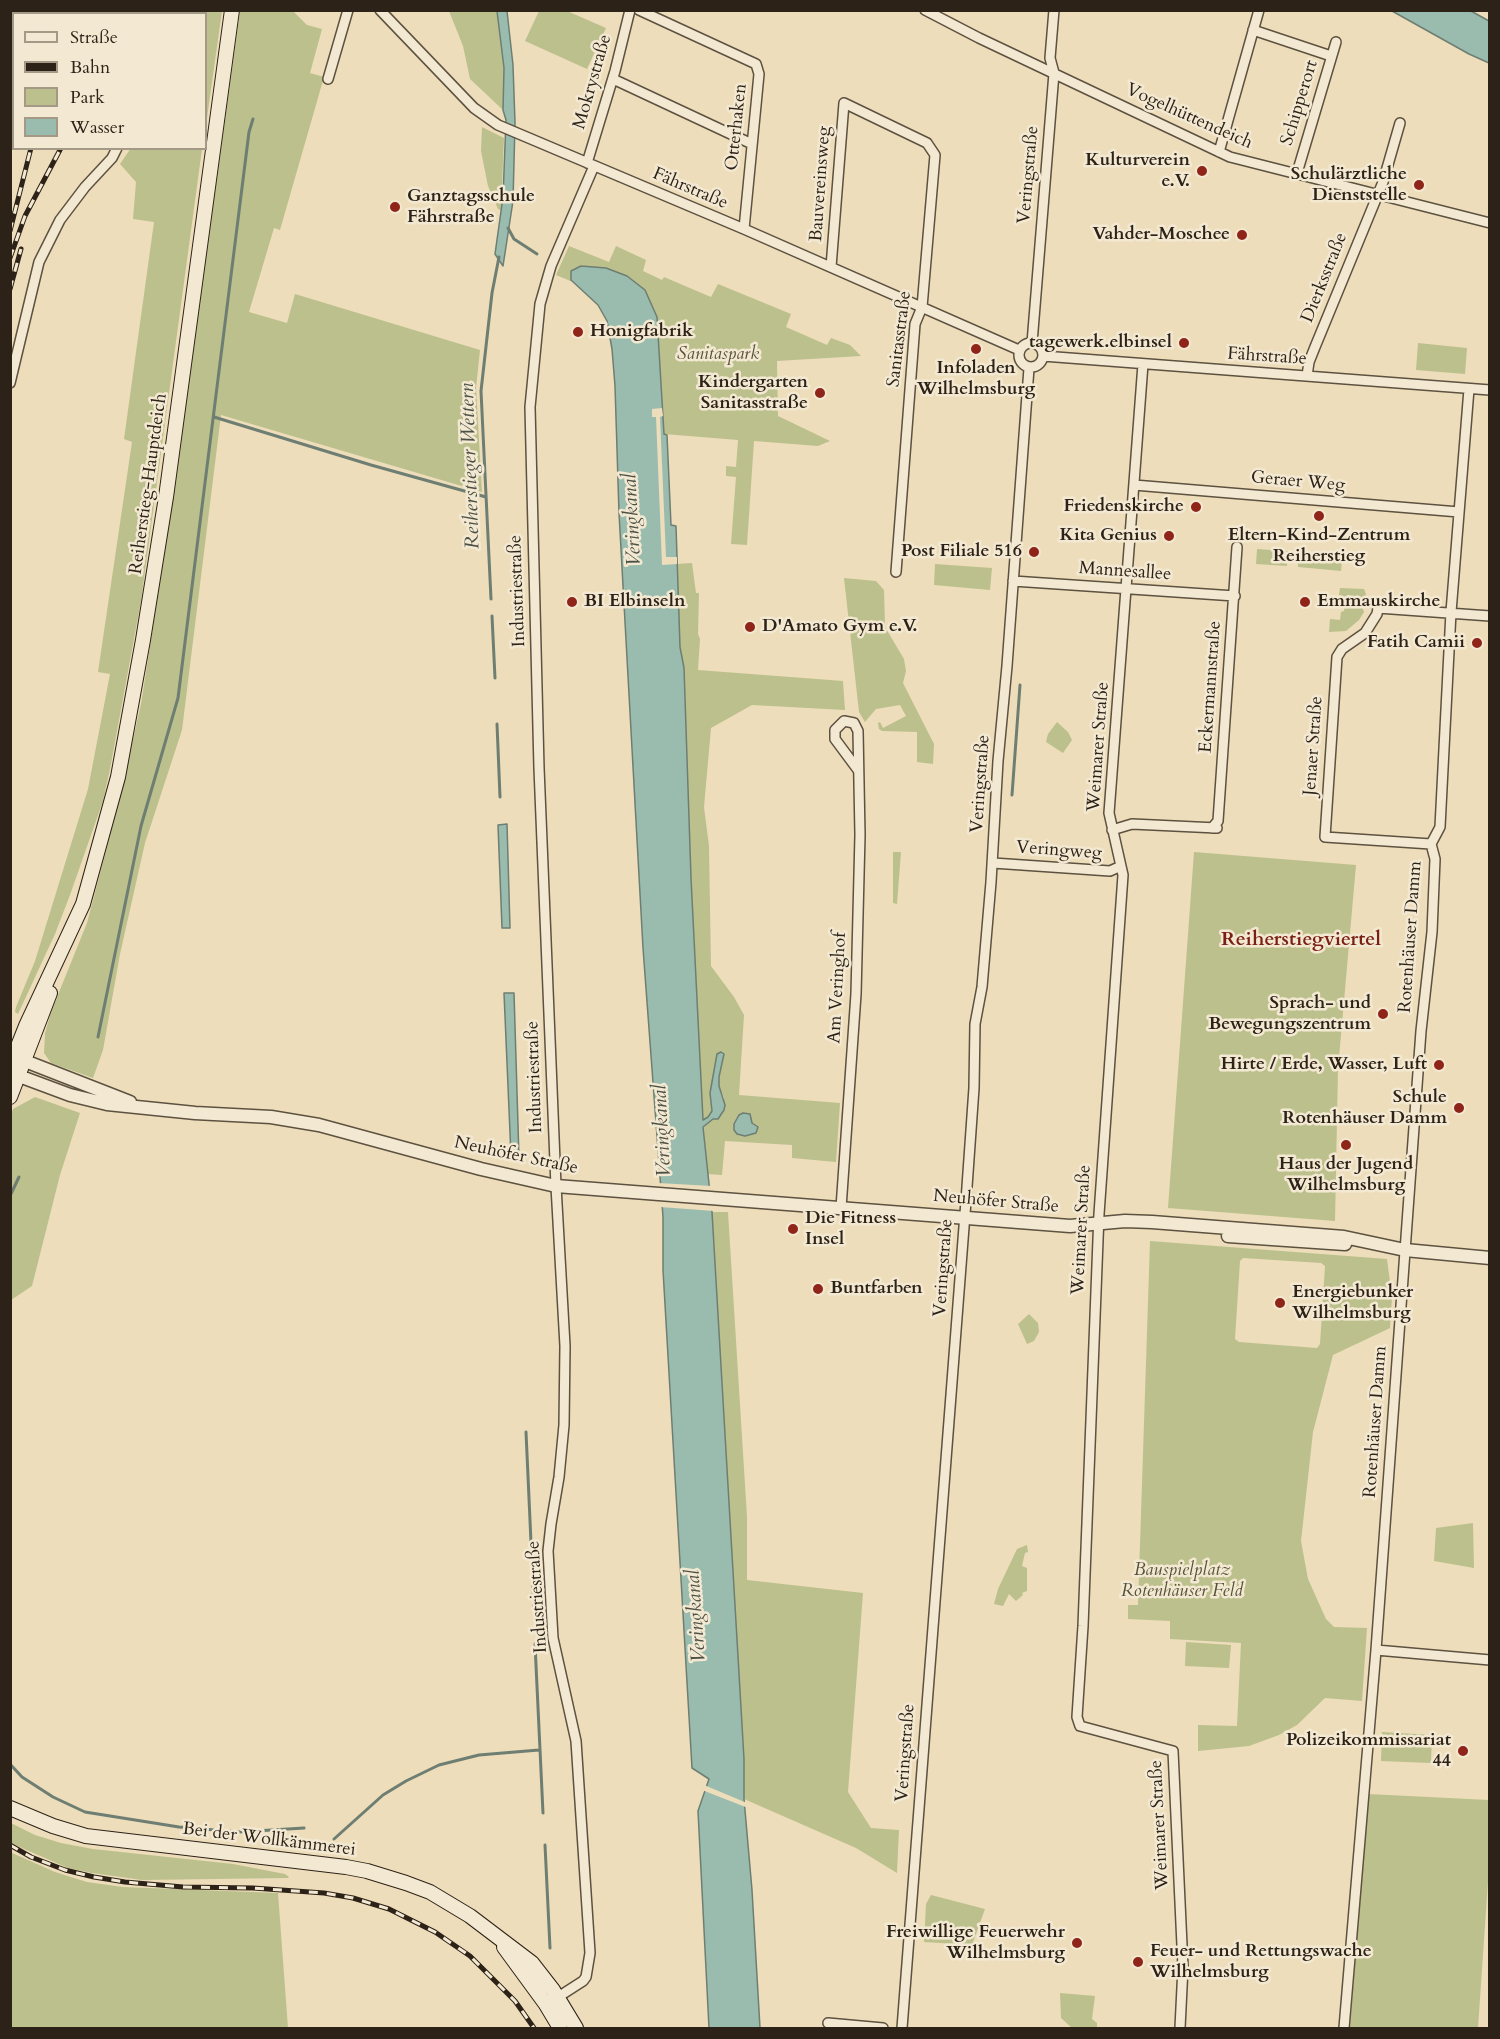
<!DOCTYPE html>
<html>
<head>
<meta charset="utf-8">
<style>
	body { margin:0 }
	#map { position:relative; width:1500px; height:2039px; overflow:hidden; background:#edddba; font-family:Cardo,serif }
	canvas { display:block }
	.frame { position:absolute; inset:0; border:12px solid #2d2217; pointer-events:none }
	.legend { position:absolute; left:12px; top:12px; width:195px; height:138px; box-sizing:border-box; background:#f3e9d2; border:2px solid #a49987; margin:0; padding:8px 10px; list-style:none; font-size:18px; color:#2d2217 }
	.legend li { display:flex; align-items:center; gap:12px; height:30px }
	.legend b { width:30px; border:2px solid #a49987 }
</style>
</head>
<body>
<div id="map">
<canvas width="1500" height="2039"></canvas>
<div class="frame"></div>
<ul class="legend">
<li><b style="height:8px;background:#f3e9d2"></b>Straße</li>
<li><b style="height:8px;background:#2d2217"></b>Bahn</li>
<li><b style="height:16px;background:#bcc08d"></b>Park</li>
<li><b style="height:16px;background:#99bcae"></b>Wasser</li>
</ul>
</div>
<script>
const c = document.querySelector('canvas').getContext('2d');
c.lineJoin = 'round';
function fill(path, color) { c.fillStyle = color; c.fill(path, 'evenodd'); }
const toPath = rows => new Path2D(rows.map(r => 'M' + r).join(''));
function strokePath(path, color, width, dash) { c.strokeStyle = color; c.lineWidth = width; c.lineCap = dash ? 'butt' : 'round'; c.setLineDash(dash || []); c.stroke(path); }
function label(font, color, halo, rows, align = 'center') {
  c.font = font + ' Cardo,serif'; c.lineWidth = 5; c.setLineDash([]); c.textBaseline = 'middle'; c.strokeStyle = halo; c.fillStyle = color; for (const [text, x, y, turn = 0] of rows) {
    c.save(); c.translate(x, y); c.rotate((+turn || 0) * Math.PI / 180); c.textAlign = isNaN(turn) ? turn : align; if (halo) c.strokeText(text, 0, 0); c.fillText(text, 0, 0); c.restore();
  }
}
const green = toPath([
	[133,10,222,11,206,125,206,14,130,13],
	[240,11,293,11,307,25,322,29,310,73,324,77,280,230,274,228,249,312,287,323,295,294,480,350,476,388,482,492,221,415,182,730,145,843,120,954,103,1050,93,1078,51,1063,44,1053,45,1033,51,1012,87,923,117,809,141,704,170,518],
	[449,11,497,11,504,68,503,110,470,79,463,46],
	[539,11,567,11,606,28,587,69,525,41],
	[482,127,504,138,501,210,498,209,488,186,481,151],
	[131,148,202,149,141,601,110,769,103,801,70,895,55,934,18,1014,15,1012,16,1007,35,961,88,789,110,674,98,672,132,442,124,439,154,222,133,219,136,182,120,164],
	[569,246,609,262,616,246,646,260,643,271,662,280,664,277,711,297,718,284,791,314,786,327,827,345,831,338,850,345,861,356,777,361,778,416,830,441,818,446,754,441,747,545,731,544,736,477,726,476,726,466,736,467,738,440,664,434,657,317,556,275],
	[1418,343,1467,348,1465,374,1416,370],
	[1257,549,1327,554,1327,558,1342,559,1341,571,1298,567,1298,560,1287,560,1287,566,1256,564],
	[692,563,696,593,699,593,698,634,700,639,698,670,843,681,845,710,752,705,711,728,704,807,709,846,711,966,734,997,744,1015,739,1095,840,1103,836,1162,792,1158,792,1145,725,1141,722,1175,707,1174,703,1127,713,1118,724,1098,719,1086,719,1077,723,1061,714,1071,714,1082,710,1093,712,1111,708,1117,703,1121,691,878,684,668,680,647,677,564],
	[935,564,992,568,990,590,934,585],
	[844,578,876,581,884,590,885,627,904,659,906,671,903,683,934,744,933,764,917,762,917,732,882,731,879,729,878,723,880,722,883,728,906,716,900,705,876,709,865,722,859,712],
	[1340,588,1364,589,1367,597,1362,606,1364,612,1359,620,1346,631,1329,632,1330,619,1340,620,1341,612,1344,611,1345,597,1339,595],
	[1057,722,1068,732,1072,740,1063,753,1046,742,1048,734],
	[893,852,901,852,897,904,893,903],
	[1194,852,1356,865,1338,1069,1335,1221,1168,1208],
	[35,1097,80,1113,60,1175,32,1286,11,1300,11,1115,13,1109],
	[712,1212,728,1212,747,1517,747,1580,863,1593,848,1792,871,1828,899,1830,897,1873,856,1848,744,1799,744,1759],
	[1150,1241,1387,1259,1392,1298,1390,1328,1333,1355,1313,1432,1301,1541,1308,1579,1326,1619,1334,1627,1367,1628,1362,1701,1325,1698,1297,1725,1279,1735,1249,1746,1198,1751,1198,1725,1237,1726,1241,1643,1170,1639,1170,1621,1128,1619,1128,1605,1138,1605],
	[1243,1258,1321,1263,1325,1266,1320,1344,1317,1348,1239,1342,1235,1339,1240,1261],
	[1029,1314,1038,1323,1039,1332,1034,1341,1027,1344,1018,1324],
	[1473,1523,1474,1568,1434,1561,1436,1528],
	[1027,1545,1028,1552,1025,1553,1022,1566,1027,1568,1027,1591,1022,1593,1023,1595,1016,1601,1009,1594,1003,1606,994,1604,998,1589,1017,1549],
	[1186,1642,1231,1645,1229,1668,1185,1666],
	[1382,1732,1432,1735,1431,1763,1381,1761],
	[1368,1794,1489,1800,1489,1867,1478,2028,1350,2028],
	[11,1823,35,1835,61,1843,93,1849,233,1864,285,1874,289,1877,288,1878,142,1880,92,1873,68,1868,15,1845,11,1843],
	[10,1852,55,1872,87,1882,123,1887,278,1893,288,2028,11,2028],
	[931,1895,985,1909,972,1945,924,1942,926,1904],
	[1060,1993,1095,1996,1092,2019,1097,2023,1097,2028,1072,2028,1061,2018]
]);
const water = toPath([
	[497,11,507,11,513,65,515,123,513,201,503,266,495,254,503,197,506,120,503,110,504,68,497,11],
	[1392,11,1471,11,1489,21,1489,63,1469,54,1392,11],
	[581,266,606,268,627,276,645,290,657,317,664,434,667,435,671,525,676,526,680,647,684,668,691,878,703,1120,708,1117,712,1111,710,1093,717,1054,721,1052,724,1054,719,1077,719,1086,725,1105,724,1110,718,1119,713,1119,703,1127,712,1212,744,1759,744,1799,752,1890,760,2028,709,2028,698,1811,709,1779,692,1768,663,1270,663,1217,643,948,619,513,615,386,612,349,607,321,598,305,571,280,571,271,581,266],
	[507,824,510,928,502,928,498,825,507,824],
	[504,993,514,993,519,1158,511,1156,504,993],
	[743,1113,750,1114,752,1123,758,1127,756,1133,745,1136,737,1134,734,1130,734,1124,739,1115,743,1113]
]);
const pier = toPath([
	[662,408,663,416,660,417,666,557,677,557,677,564,662,565,656,417,652,417,652,409],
	[658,1183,712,1186,714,1211,660,1207],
	[704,1785,747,1803,748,1808,702,1790]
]);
const stream = toPath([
	[508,228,514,239,537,254],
	[214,417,371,465,486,497],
	[491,599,481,391,492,293,499,257],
	[492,616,495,678],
	[497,724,500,797],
	[1012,795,1020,685],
	[98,1037,141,826,178,698,249,132,253,119],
	[10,1196,19,1177],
	[526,1432,534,1609],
	[535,1644,543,1813],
	[10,1764,22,1777,53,1797,85,1812,179,1827,239,1832,304,1828],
	[334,1839,383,1795,406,1781,439,1765,479,1755,539,1750],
	[545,1845,550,1948]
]);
const minor = toPath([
	[48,10,52,14],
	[380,10,474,108,498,125,744,229,1019,350],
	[639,10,756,64,759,74,744,229],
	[925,10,979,38,1230,157,1490,223],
	[119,14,121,10],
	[1253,30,1331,56],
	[328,79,348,10],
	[613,79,752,144],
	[10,143,14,139],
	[1219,152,1259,10],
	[587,163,615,71,630,10],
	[1297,173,1336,42],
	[831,267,844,103,927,143,935,155,922,307,915,324,896,572],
	'1019 355a12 12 0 1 1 24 0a12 12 0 1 1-24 0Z',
	[1032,343,1054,73,1050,58,1054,10],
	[1043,356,1490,390],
	[1143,364,1109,813,1123,875,1099,1214,1083,1626,1077,1717,1080,1726,1173,1751,1183,1967,1180,2028],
	[1307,376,1309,362,1315,347,1383,182,1400,123],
	[10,383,39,262,60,220,85,187,112,158,117,148],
	[1134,485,1459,512],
	[1013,581,1235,596],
	[1212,828,1218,821,1237,547],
	[1112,830,1132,824,1217,828],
	[1431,844,1325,837,1337,657,1342,649,1365,633,1377,614,1378,608,1490,616],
	[993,863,1110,871,1121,866],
	[841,1208,856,994,860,835,858,731,854,723,844,721,835,730,835,739,858,770],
	[1376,1650,1490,1660],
	[555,1999,583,1981,586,1977,590,1953,576,1741,553,1638,548,1551,551,1524,559,1477,564,1425,565,1346,556,1186,539,768,530,407,540,304,551,266,594,166],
	[828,2023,883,2028],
	[902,2028,966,1201,974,1088,975,1024,982,987,991,882,998,761,1007,666,1029,368],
	[1344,2028,1376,1650,1421,1031,1432,932,1435,859,1431,844,1440,827,1451,612,1469,389]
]);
const tertiary = toPath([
	[25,1061,130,1102],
	[19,1076,70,1095,107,1104,195,1113,271,1117,319,1125,481,1169,556,1186,1070,1226,1125,1221,1152,1222,1344,1237,1405,1250,1490,1258],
	[1228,1236,1345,1244]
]);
const secondary = toPath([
	[10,1066,26,1026,83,904,118,777,143,640,166,497,232,10],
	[10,1097,50,993],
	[10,1808,53,1826,86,1836,346,1867,367,1871,406,1883,430,1892,470,1916,532,1963,553,1990,576,2028],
	[504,1947,545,2003,560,2028]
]);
const rail = toPath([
	[71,14,73,10],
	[10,231,31,148],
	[10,258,25,216,61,148],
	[10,289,21,249],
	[10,1845,31,1857,65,1870,94,1877,125,1882,183,1887,253,1888,324,1893,353,1898,389,1909,435,1932,470,1956,515,2001,534,2028]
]);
const markers = [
	[1202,171,6,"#8f2418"],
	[1419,185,6,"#8f2418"],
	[395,207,6,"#8f2418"],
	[1242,235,6,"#8f2418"],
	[578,332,6,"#8f2418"],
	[1184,343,6,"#8f2418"],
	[976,349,6,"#8f2418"],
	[820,393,6,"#8f2418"],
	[1196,507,6,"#8f2418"],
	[1319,516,6,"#8f2418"],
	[1169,536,6,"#8f2418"],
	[1034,552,6,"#8f2418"],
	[572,602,6,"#8f2418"],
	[1305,602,6,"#8f2418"],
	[750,627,6,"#8f2418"],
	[1477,643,6,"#8f2418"],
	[1383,1014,6,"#8f2418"],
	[1439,1065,6,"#8f2418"],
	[1459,1108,6,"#8f2418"],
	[1346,1145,6,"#8f2418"],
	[793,1229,6,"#8f2418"],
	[818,1289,6,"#8f2418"],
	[1280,1303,6,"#8f2418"],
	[1463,1751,6,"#8f2418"],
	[1077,1943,6,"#8f2418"],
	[1138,1962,6,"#8f2418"]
];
const streetNames = [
	["Mokrystraße",593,82,-74],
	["Schipperort",1300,103,-73],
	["Vogelhüttendeich",1189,117,24],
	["Otterhaken",737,127,-84],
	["Veringstraße",1029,175,-85],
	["Bauvereinsweg",821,184,-86],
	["Fährstraße",690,189,23],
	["Dierksstraße",1325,278,-68],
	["Sanitasstraße",900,339,-83],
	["Fährstraße",1267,357,4],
	["Geraer Weg",1298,482,5],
	["Reiherstieg-Hauptdeich",149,484,-82],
	["Mannesallee",1125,572,4],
	["Industriestraße",518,591,-92],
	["Eckermannstraße",1211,687,-86],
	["Jenaer Straße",1314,746,-86],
	["Weimarer Straße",1099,747,-86],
	["Veringstraße",981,784,-86],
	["Veringweg",1059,851,4],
	["Rotenhäuser Damm",1411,937,-86],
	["Am Veringhof",838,988,-87],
	["Industriestraße",535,1077,-92],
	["Neuhöfer Straße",516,1156,12],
	["Neuhöfer Straße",996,1202,5],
	["Weimarer Straße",1082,1230,-87],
	["Veringstraße",944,1268,-86],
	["Rotenhäuser Damm",1376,1422,-86],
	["Industriestraße",538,1597,-94],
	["Veringstraße",906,1753,-86],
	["Weimarer Straße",1160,1825,-93],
	["Bei der Wollkämmerei",269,1840,7]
];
const poiNames = [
	["Kulturverein",1190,161],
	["e.V.",1190,182],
	["Schulärztliche",1407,175],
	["Dienststelle",1407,196],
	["Ganztagsschule",407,197,"left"],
	["Fährstraße",407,218,"left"],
	["Vahder-Moschee",1230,235],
	["Honigfabrik",590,332,"left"],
	["tagewerk.elbinsel",1172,343],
	["Infoladen",976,369,"center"],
	["Wilhelmsburg",976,390,"center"],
	["Kindergarten",808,383],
	["Sanitasstraße",808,404],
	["Friedenskirche",1184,507],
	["Kita Genius",1157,536],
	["Eltern-Kind-Zentrum",1319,536,"center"],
	["Reiherstieg",1319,557,"center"],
	["Post Filiale 516",1022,552],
	["BI Elbinseln",584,602,"left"],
	["Emmauskirche",1317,602,"left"],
	["D'Amato Gym e.V.",762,627,"left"],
	["Fatih Camii",1465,643],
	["Sprach- und",1371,1004],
	["Bewegungszentrum",1371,1025],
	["Hirte / Erde, Wasser, Luft",1427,1065],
	["Schule",1447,1098],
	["Rotenhäuser Damm",1447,1119],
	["Haus der Jugend",1346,1165,"center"],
	["Wilhelmsburg",1346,1186,"center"],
	["Die Fitness",805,1219,"left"],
	["Insel",805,1240,"left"],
	["Buntfarben",830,1289,"left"],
	["Energiebunker",1292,1293,"left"],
	["Wilhelmsburg",1292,1314,"left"],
	["Polizeikommissariat",1451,1741],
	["44",1451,1762],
	["Freiwillige Feuerwehr",1065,1933],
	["Wilhelmsburg",1065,1954],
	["Feuer- und Rettungswache",1150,1952,"left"],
	["Wilhelmsburg",1150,1973,"left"]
];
const parkNames = [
	["Sanitaspark",718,355],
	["Bauspielplatz",1182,1571],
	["Rotenhäuser Feld",1182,1592]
];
const waterNames = [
	["Reiherstieger Wettern",471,466,-92],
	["Veringkanal",633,520,-93],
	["Veringkanal",663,1131,-93],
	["Veringkanal",697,1616,-94]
];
const neighbourhoodNames = [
	["Reiherstiegviertel",1301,940]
];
fill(green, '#bcc08d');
fill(water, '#99bcae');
strokePath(water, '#6e7e72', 1.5);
fill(pier, '#edddba');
strokePath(stream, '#6e7e72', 3);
strokePath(minor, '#5d5140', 12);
strokePath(tertiary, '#5d5140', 15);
strokePath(secondary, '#2d2217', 16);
strokePath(minor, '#f3e9d2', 9);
strokePath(tertiary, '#f3e9d2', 12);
strokePath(secondary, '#f3e9d2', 14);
strokePath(rail, '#2d2217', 5);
strokePath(rail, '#f3e9d2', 3, [9]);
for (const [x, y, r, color] of markers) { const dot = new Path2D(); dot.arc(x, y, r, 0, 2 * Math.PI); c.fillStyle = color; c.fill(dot); strokePath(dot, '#f3e9d2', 2); }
label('18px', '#2d2217', '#f3e9d2', streetNames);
label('bold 18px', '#2d2217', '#f3e9d2', poiNames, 'right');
label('italic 18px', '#58513a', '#f3e9d2', parkNames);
label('italic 20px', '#4d5044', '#f3e9d2', waterNames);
label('bold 20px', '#7a1f14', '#f3e9d2', neighbourhoodNames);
</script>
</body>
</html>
